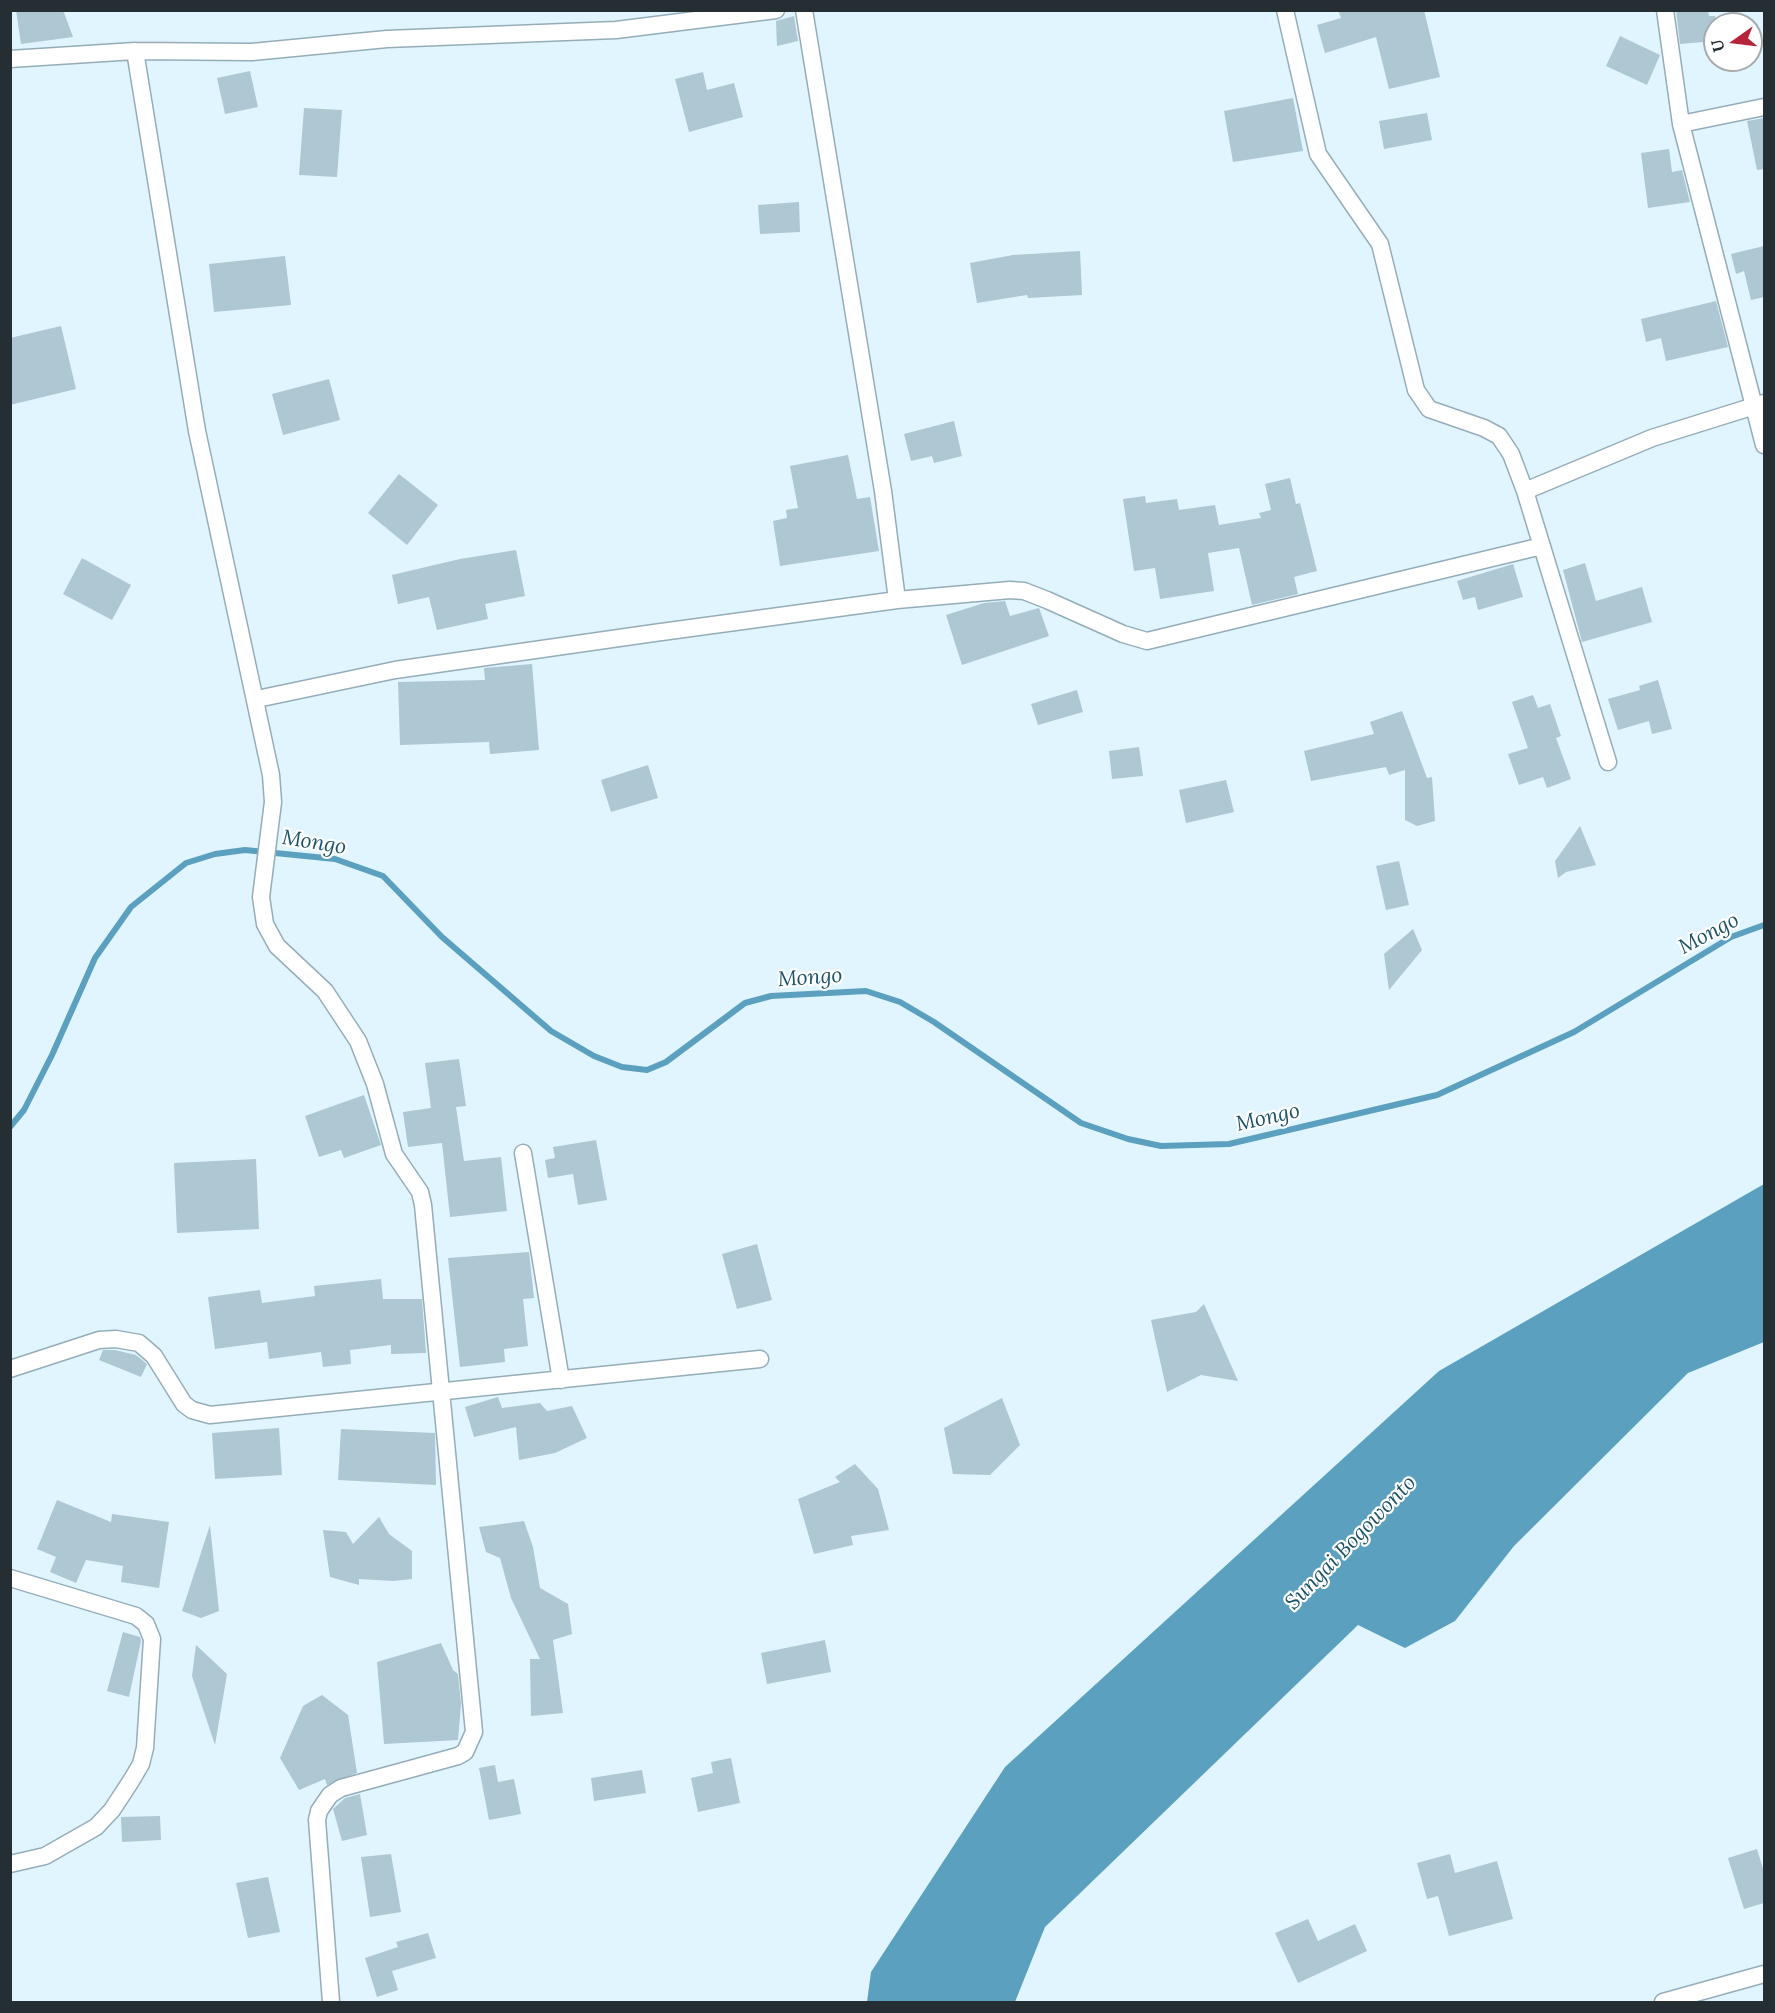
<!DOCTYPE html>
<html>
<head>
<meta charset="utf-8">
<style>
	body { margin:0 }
	#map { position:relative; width:1775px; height:2013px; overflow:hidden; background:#e0f5ff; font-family:Lora,serif }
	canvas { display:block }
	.frame { position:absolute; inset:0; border:12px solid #242e33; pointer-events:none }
	.north { position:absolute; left:1703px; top:12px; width:60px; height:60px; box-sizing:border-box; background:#fff; border:2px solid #a7abad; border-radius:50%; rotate:256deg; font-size:16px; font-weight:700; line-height:24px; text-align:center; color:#242e33 }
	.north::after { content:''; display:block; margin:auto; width:21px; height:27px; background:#b6243c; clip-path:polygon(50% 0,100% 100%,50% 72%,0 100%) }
</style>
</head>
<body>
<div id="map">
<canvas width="1775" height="2013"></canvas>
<div class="frame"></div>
<div class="north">U</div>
</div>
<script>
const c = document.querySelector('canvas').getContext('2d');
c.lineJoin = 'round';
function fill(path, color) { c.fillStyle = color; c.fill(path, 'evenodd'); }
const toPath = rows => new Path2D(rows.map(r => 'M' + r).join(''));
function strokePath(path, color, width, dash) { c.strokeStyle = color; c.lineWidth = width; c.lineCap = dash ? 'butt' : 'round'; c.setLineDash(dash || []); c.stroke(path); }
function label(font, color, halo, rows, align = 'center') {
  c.font = font + ' Lora,serif'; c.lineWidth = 4.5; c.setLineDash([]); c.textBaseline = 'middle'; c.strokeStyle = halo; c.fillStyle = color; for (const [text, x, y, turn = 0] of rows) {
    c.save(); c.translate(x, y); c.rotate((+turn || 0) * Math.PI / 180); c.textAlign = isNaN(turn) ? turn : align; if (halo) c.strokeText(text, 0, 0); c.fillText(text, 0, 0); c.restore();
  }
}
const water = toPath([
	[1764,1184,1764,1342,1688,1373,1514,1546,1455,1621,1405,1648,1358,1625,1045,1927,1015,2002,867,2002,871,1972,1005,1767,1439,1371]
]);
const stream = toPath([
	[10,1127,24,1110,52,1055,95,958,131,907,186,863,215,854,245,850,335,859,383,876,442,937,551,1031,594,1056,622,1067,647,1070,666,1062,745,1003,771,996,866,991,900,1002,934,1022,1081,1123,1128,1139,1161,1146,1229,1144,1437,1095,1574,1032,1731,937,1764,925]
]);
const building = toPath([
	[16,10,63,10,73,37,21,44],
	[1338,10,1424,10,1440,77,1389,89,1376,37,1325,53,1317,25,1341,18],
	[1676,10,1708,10,1709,16,1715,16,1715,41,1680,44],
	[794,16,798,41,777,46,776,21],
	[1620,36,1660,55,1647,85,1606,66],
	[250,71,258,107,225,114,217,78],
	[703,72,707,90,734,83,743,117,689,132,675,79],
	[1293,98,1303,151,1233,162,1224,111],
	[304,108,342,110,337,177,299,175],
	[1427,113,1432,140,1384,149,1379,121],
	[1764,118,1764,169,1757,170,1747,121],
	[1669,149,1672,172,1682,170,1690,202,1648,208,1641,153],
	[799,202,800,232,760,234,758,205],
	[1764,246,1764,297,1751,300,1744,271,1736,274,1731,254],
	[1080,251,1082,295,1028,298,1027,295,977,303,970,263,1013,255],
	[285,256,291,305,214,312,209,264],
	[1716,301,1728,347,1666,361,1661,338,1646,342,1641,319],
	[61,326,76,389,10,405,10,338],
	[329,379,340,420,283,435,272,394],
	[954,421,962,456,934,463,932,456,911,461,904,434],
	[848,455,857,499,870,497,879,551,780,566,773,521,787,518,786,510,798,508,790,466],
	[399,474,438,505,407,545,368,513],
	[1290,478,1296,504,1300,503,1317,571,1294,577,1298,594,1252,605,1239,548,1208,553,1214,591,1160,599,1155,568,1134,571,1123,499,1145,496,1146,503,1177,499,1179,510,1215,505,1219,525,1261,518,1259,513,1271,510,1265,484],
	[516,550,525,596,485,604,488,619,437,630,429,597,398,604,392,575,460,559],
	[82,558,131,585,112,620,63,594],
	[1585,563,1596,601,1642,587,1652,622,1582,642,1563,570],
	[1513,564,1523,597,1478,610,1475,597,1463,600,1457,581],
	[1005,601,1010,616,1039,608,1049,636,962,665,946,615,984,603],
	[532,664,539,750,490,754,489,742,400,745,398,682,485,680,484,668],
	[1658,680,1672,729,1652,734,1649,721,1618,730,1608,699,1640,690,1639,686],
	[1077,690,1083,712,1038,725,1031,704],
	[1533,695,1538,708,1550,704,1561,736,1556,738,1571,779,1547,788,1543,777,1519,785,1508,754,1528,748,1512,702],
	[1402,711,1427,778,1432,777,1435,821,1417,826,1405,820,1405,770,1389,775,1386,767,1311,781,1304,751,1374,734,1370,722],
	[1139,747,1143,776,1112,779,1109,751],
	[648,765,658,798,611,812,601,780],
	[1226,780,1234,812,1186,823,1179,790],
	[1580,826,1596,865,1566,872,1558,878,1555,861],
	[1399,861,1409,905,1386,910,1376,866],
	[1413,929,1422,950,1389,990,1384,954],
	[459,1059,466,1106,456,1107,464,1161,501,1157,507,1211,450,1217,442,1143,408,1147,403,1112,431,1108,425,1063],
	[364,1095,381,1145,344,1158,341,1150,319,1157,305,1116],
	[596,1140,607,1200,578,1205,573,1174,548,1178,545,1160,555,1158,553,1147],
	[256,1159,259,1229,177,1233,174,1163],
	[757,1244,772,1300,737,1309,722,1254],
	[529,1252,534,1298,523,1299,528,1346,504,1349,505,1362,460,1367,448,1258],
	[381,1279,383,1299,422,1299,426,1353,391,1354,391,1345,350,1350,351,1364,323,1367,321,1352,269,1359,267,1342,215,1349,208,1297,260,1290,262,1303,315,1296,314,1286],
	[1204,1304,1238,1381,1201,1375,1167,1392,1151,1320,1196,1312],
	[103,1350,115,1350,136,1355,147,1364,141,1377,99,1360],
	[498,1397,502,1408,540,1403,547,1411,572,1406,587,1438,555,1453,519,1460,516,1427,474,1437,465,1407],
	[1002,1398,1020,1445,990,1475,953,1474,944,1428],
	[279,1428,282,1475,215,1479,212,1433],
	[341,1429,435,1433,436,1485,338,1480],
	[855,1464,878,1489,889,1530,851,1536,853,1545,814,1554,798,1499,840,1482,835,1477],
	[57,1500,111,1522,112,1514,169,1522,159,1588,121,1582,123,1566,86,1560,76,1583,50,1572,56,1557,37,1549],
	[379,1517,389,1534,412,1551,412,1579,393,1581,359,1579,359,1585,330,1577,323,1530,346,1532,353,1544],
	[524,1521,533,1547,540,1588,568,1604,572,1634,553,1640,563,1713,531,1716,530,1659,540,1659,511,1598,500,1558,486,1552,479,1527],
	[210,1525,219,1611,201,1618,182,1611],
	[123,1632,140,1637,141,1641,129,1697,107,1691],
	[825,1640,831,1672,767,1684,761,1653],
	[441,1643,453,1670,458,1674,461,1704,458,1740,384,1744,377,1662],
	[196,1645,227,1674,215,1745,192,1676],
	[322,1695,348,1715,357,1773,327,1785,325,1779,299,1790,280,1758,303,1706],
	[731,1758,740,1803,698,1812,691,1778,713,1773,711,1762],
	[495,1765,498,1782,514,1779,521,1814,489,1820,479,1768],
	[642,1770,646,1793,594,1801,591,1778],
	[360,1794,367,1835,342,1841,333,1809,345,1798],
	[160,1816,161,1840,122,1842,121,1817],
	[1757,1849,1764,1872,1764,1903,1744,1909,1728,1858],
	[391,1854,401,1912,370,1917,361,1857],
	[1450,1854,1455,1873,1497,1861,1513,1919,1449,1936,1438,1896,1427,1899,1417,1863],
	[268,1877,280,1932,248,1938,236,1883],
	[1308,1919,1318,1941,1355,1924,1367,1951,1298,1983,1275,1933],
	[428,1933,436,1958,392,1971,398,1990,377,1997,365,1958,398,1947,396,1942]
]);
const minor = toPath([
	[804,10,883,491,897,600],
	[1285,10,1318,154,1380,244,1416,390,1429,409,1484,428,1499,436,1511,454,1525,491,1608,762],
	[1665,10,1681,124,1764,445],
	[135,51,197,431,271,775,273,802,261,897,265,924,277,946,325,991,358,1041,375,1084,394,1154,420,1192,423,1205,474,1732,465,1752,458,1756,341,1788,330,1795,319,1811,317,1820,331,2002],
	[10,59,135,51,252,52,387,39,616,30,776,10],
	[1681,124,1764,107],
	[1525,491,1652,438,1764,403],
	[257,699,395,670,654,633,897,600,1010,590,1024,591,1047,600,1123,634,1147,641,1542,546],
	[523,1153,561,1380],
	[10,1369,99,1340,116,1339,139,1343,154,1356,184,1404,192,1410,210,1415,760,1359],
	[10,1578,136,1616,146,1624,152,1639,145,1748,141,1764,131,1781,112,1810,96,1827,45,1856,10,1864],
	[1663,2002,1764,1974]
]);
const waterNames = [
	["Mongo",314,843,9],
	["Mongo",1709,934,-28],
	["Mongo",810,978,-4],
	["Mongo",1268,1118,-13],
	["Sungai Bogowonto",1351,1543,-46]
];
fill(water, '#5ba0be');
strokePath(stream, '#5ba0be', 6);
fill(building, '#adc7d3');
strokePath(minor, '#94adb9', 19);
strokePath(minor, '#fff', 16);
label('italic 21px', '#1a5268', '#fff', waterNames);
</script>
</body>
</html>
